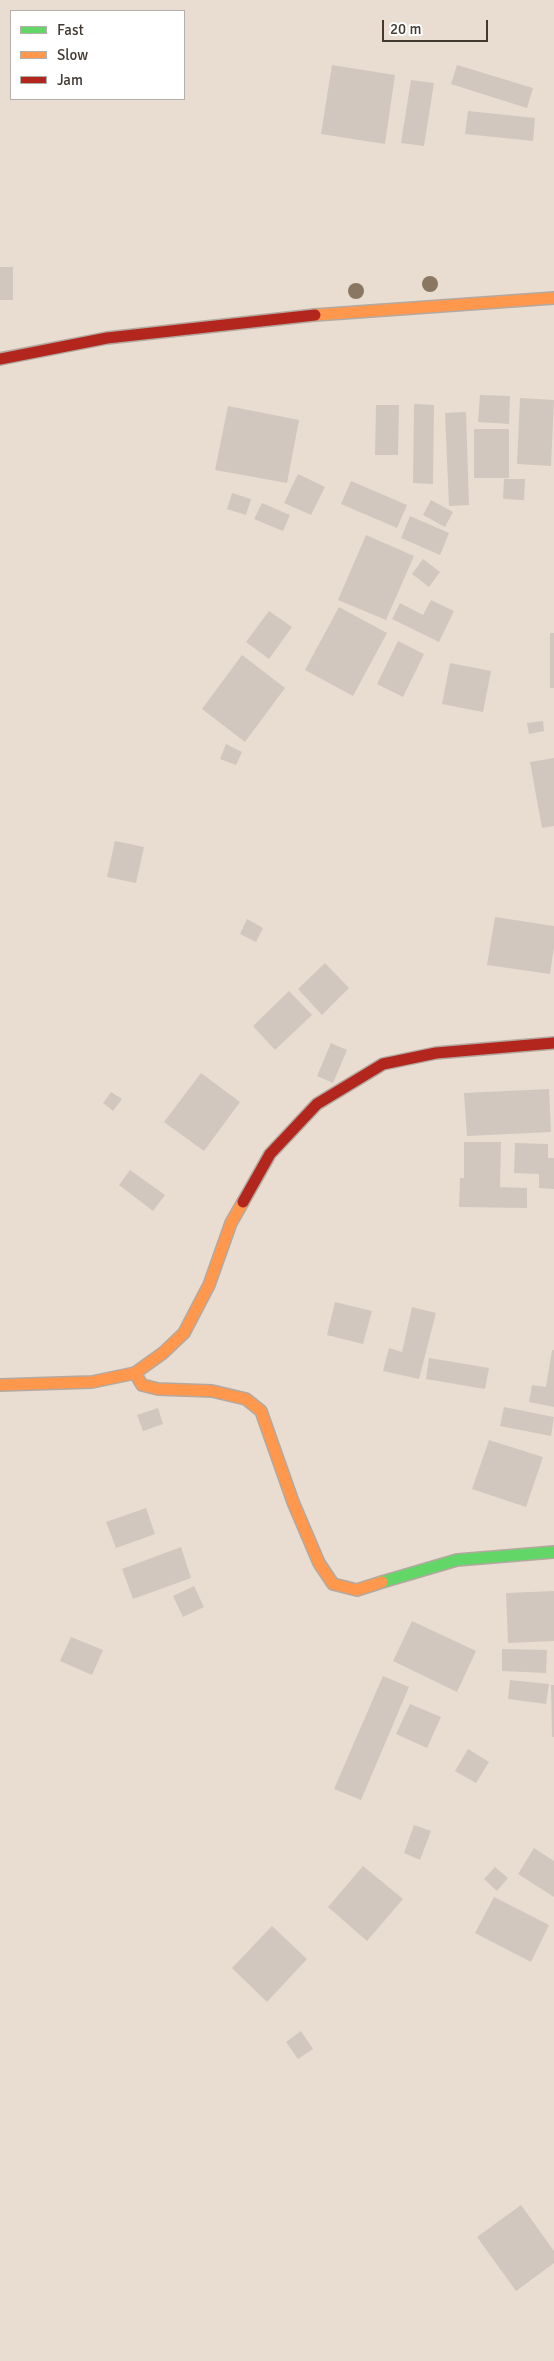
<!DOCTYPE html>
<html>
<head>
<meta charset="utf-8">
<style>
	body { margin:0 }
	#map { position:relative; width:554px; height:2361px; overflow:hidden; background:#e9ddd1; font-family:Signika,sans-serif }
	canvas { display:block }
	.legend { position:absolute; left:10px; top:10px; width:175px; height:90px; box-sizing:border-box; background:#fff; border:1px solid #b3b0ac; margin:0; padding:6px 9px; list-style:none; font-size:15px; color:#423930 }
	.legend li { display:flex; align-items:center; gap:10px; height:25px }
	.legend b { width:25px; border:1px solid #b3b0ac }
	.scale { position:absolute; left:382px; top:20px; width:106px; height:22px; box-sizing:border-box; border:2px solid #423930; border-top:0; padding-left:6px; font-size:15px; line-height:18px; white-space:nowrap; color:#423930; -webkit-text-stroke:4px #fff; paint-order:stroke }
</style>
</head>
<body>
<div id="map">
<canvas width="554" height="2361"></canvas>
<ul class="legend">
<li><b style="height:6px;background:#63d668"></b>Fast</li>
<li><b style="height:6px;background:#ff974d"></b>Slow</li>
<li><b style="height:6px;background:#b3261e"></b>Jam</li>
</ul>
<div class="scale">20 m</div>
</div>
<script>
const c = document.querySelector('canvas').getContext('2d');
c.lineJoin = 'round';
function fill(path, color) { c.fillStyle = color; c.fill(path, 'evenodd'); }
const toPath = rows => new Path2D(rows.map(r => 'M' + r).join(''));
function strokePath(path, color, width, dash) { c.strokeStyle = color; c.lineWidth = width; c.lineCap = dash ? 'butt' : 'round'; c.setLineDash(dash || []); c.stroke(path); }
const building = toPath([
	[332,65,395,75,385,144,321,134],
	[457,65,533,88,527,108,451,84],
	[411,80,434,83,424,146,401,143],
	[468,111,535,118,533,141,465,134],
	[0,267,13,267,13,300,0,300],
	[480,395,510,396,509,424,478,422],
	[520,398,554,400,551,466,517,464],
	[414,404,434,405,433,484,413,483],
	[376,405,399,405,398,455,375,455],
	[228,406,299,420,287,483,215,470],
	[466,412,469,505,449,506,445,413],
	[474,429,509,429,509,478,474,478],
	[298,474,325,487,311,515,284,503],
	[504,479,525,479,524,500,503,499],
	[351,481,407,505,397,528,341,504],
	[232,493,251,499,246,515,227,509],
	[431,500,453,512,445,527,423,515],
	[262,503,290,515,283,531,254,519],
	[410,516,449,533,440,555,401,538],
	[366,535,414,556,386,620,338,600],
	[423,559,440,572,429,587,412,574],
	[431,600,454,611,439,642,392,619,400,603,423,615],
	[339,607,387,633,353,696,305,670],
	[269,611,292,627,269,659,246,642],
	[550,633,554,633,554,688,550,688],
	[398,641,424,654,403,697,377,684],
	[242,655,285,688,245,742,202,709],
	[450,663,491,671,483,712,442,704],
	[543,721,544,731,529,734,527,723],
	[226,744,242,752,236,765,220,759],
	[554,758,554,826,542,828,530,762],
	[115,841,144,847,136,883,107,877],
	[495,917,554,926,554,947,550,974,487,965],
	[247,919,263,928,256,942,240,934],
	[325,963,349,988,322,1015,298,989],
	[289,991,312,1015,275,1050,253,1026],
	[331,1043,347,1050,333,1083,317,1076],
	[201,1073,240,1102,204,1151,164,1122],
	[549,1089,551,1132,467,1136,464,1093],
	[111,1092,122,1099,113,1111,103,1103],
	[464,1142,501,1142,500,1187,527,1188,527,1208,459,1207,460,1178,464,1178],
	[515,1143,548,1144,548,1158,554,1158,554,1189,539,1188,539,1174,514,1173],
	[130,1170,165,1195,153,1211,119,1185],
	[335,1302,372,1311,363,1344,327,1335],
	[412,1307,436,1313,419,1379,383,1371,389,1348,402,1352],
	[552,1350,554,1350,554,1407,529,1402,532,1385,546,1387],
	[429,1358,489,1368,485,1389,426,1379],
	[504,1407,554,1417,551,1436,500,1426],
	[158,1408,163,1424,143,1431,137,1415],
	[489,1440,543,1457,526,1507,472,1489],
	[146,1508,155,1534,116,1548,106,1522],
	[181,1547,191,1578,133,1599,122,1569],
	[194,1586,204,1607,183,1617,173,1596],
	[554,1591,554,1641,508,1643,506,1593],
	[412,1621,476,1651,457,1692,393,1661],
	[71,1637,103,1650,92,1675,60,1661],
	[502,1649,547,1650,546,1673,502,1671],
	[383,1676,409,1687,361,1800,334,1789],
	[510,1680,549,1684,546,1704,508,1699],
	[551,1685,554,1685,554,1737,552,1737],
	[410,1704,441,1717,427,1748,396,1734],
	[468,1749,489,1762,476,1783,455,1771],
	[414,1825,431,1831,420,1860,404,1853],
	[534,1848,554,1861,554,1897,518,1874],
	[363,1866,403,1899,367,1941,328,1907],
	[495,1867,508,1878,497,1891,484,1879],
	[494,1897,549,1925,531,1962,475,1933],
	[272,1926,307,1959,267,2002,232,1968],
	[301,2031,313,2049,298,2059,286,2042],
	[521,2205,554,2251,554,2263,516,2291,477,2237]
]);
const fast = toPath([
	[382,1582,457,1560,554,1552]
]);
const slow = toPath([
	[315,315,554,298],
	[135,1373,142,1385,158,1389,212,1391,246,1399,261,1411,293,1502,319,1563,333,1584,357,1590,382,1582],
	[0,1385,92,1382,135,1373,163,1353,184,1333,209,1285,231,1223,243,1202]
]);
const jam = toPath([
	[0,359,107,338,315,315],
	[243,1202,270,1154,317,1104,383,1064,436,1053,554,1043]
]);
const trees = [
	[430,284],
	[356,291]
];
fill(building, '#d1c7be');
strokePath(fast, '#b3a9a0', 14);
strokePath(slow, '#b3a9a0', 14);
strokePath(jam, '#b3a9a0', 14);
strokePath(fast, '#63d668', 11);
strokePath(slow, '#ff974d', 11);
strokePath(jam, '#b3261e', 11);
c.fillStyle = '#8a7761';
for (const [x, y] of trees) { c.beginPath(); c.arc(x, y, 8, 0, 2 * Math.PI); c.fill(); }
</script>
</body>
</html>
